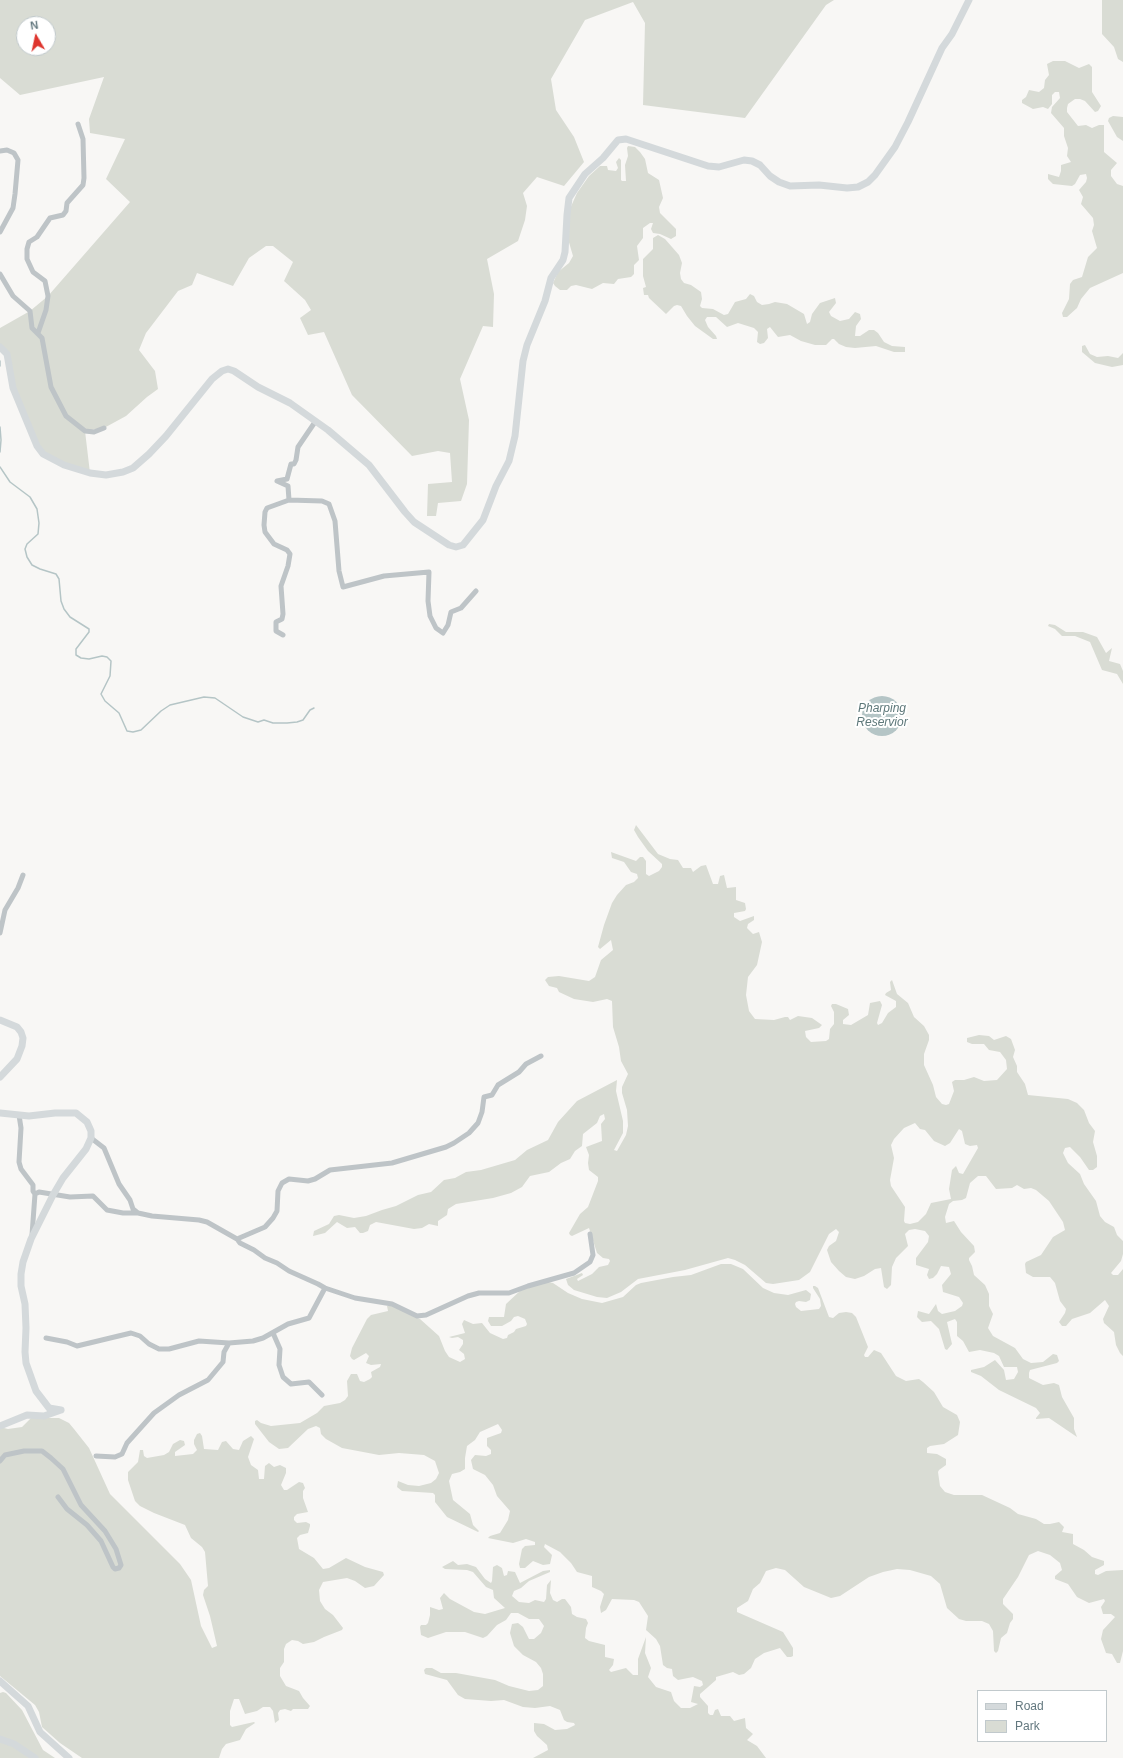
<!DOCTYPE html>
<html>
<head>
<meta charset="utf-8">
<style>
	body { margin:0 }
	#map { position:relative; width:1123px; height:1758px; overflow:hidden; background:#f8f7f5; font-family:Arial,sans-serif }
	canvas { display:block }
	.legend { position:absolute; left:977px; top:1690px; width:130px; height:52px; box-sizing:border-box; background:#fff; border:1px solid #c1c9cc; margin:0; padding:5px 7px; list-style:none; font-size:12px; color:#63787f }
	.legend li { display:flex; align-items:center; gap:8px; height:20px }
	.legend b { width:20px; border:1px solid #c1c9cc }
	.north { position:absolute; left:16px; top:16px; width:40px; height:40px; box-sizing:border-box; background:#fff; border:1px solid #c1c9cc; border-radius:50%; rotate:351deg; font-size:11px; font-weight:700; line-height:16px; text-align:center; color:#63787f }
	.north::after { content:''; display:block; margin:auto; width:14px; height:18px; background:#de352e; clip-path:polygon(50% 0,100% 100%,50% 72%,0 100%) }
</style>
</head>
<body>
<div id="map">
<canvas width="1123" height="1758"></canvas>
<ul class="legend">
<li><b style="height:5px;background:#d4d9db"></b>Road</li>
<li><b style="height:11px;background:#d9dcd4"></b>Park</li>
</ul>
<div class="north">N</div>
</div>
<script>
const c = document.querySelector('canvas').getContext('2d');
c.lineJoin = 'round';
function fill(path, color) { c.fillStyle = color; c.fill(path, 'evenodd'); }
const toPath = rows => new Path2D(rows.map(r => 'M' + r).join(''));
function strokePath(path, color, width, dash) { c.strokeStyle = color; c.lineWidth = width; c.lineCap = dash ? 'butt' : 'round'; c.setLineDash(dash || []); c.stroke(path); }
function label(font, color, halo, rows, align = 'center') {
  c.font = font + ' Arial,sans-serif'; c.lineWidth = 4; c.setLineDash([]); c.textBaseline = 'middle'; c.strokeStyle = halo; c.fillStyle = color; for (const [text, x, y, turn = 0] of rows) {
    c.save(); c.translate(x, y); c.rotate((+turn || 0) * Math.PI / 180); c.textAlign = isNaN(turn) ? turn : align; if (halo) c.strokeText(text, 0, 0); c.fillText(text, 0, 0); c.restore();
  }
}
const green = toPath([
	[0,0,834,0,826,5,745,118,643,105,645,23,633,2,585,20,551,79,556,110,574,137,584,162,564,186,537,177,523,193,527,206,525,220,518,241,487,259,494,294,493,327,483,326,460,379,469,420,467,484,461,501,438,503,436,516,427,516,428,484,452,482,450,453,438,451,412,456,352,395,324,332,308,335,300,318,311,310,305,300,284,281,293,262,273,246,266,246,249,258,233,286,197,273,192,285,178,291,146,333,139,350,155,371,158,389,147,397,126,416,104,428,85,431,90,473,43,454,17,399,8,360,0,347,0,328,30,311,48,296,130,202,106,179,125,139,90,133,89,119,104,77,20,95,0,78],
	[24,24,48,24,48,48,24,48],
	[1102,0,1123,0,1123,62,1118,59,1114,47,1102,34],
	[1053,61,1065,61,1079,68,1089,64,1092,67,1092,92,1101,106,1098,111,1095,112,1085,101,1080,99,1075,99,1068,104,1067,108,1067,112,1078,126,1086,125,1092,128,1099,125,1104,125,1104,152,1117,163,1111,170,1111,176,1117,184,1123,186,1123,273,1090,288,1081,299,1077,308,1067,317,1063,317,1062,313,1069,299,1070,284,1073,280,1082,277,1088,257,1097,248,1092,231,1094,225,1093,218,1081,204,1083,197,1079,190,1086,182,1087,178,1086,174,1080,175,1075,184,1072,186,1053,184,1048,179,1048,174,1059,177,1061,171,1061,165,1071,162,1067,156,1068,148,1064,136,1064,128,1051,113,1052,107,1060,98,1059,92,1055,92,1052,95,1052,104,1048,109,1043,107,1033,109,1022,103,1022,100,1026,97,1029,90,1039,92,1044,88,1045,80,1049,75,1047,64],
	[1113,116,1123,117,1123,141,1117,137,1108,121,1109,118],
	[628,146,635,147,640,152,645,159,648,173,659,180,663,198,659,207,660,213,676,229,676,236,671,239,660,234,653,233,651,229,653,223,650,223,643,228,643,238,637,246,639,260,634,265,634,274,631,277,618,279,614,284,603,283,592,289,576,285,571,286,567,290,560,290,555,286,553,283,558,272,569,263,573,256,568,239,569,211,577,193,589,176,600,166,607,166,608,170,616,171,618,168,616,162,619,158,621,160,621,180,622,181,626,181,625,165,628,156,627,148],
	[658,235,665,239,679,255,682,263,680,273,681,279,684,283,691,285,701,292,702,299,700,306,702,308,713,309,724,315,728,314,735,302,746,299,750,294,754,296,757,302,762,305,769,304,775,302,787,304,804,314,807,324,810,322,812,314,820,303,835,298,836,303,829,312,831,316,840,321,849,319,855,312,860,314,861,319,856,326,855,336,860,336,869,330,874,330,878,333,884,342,892,346,905,347,905,352,894,352,876,346,855,348,846,347,839,344,834,339,832,339,826,345,815,345,801,341,790,335,778,337,770,327,767,329,768,338,764,343,760,344,757,342,758,332,754,328,738,323,727,327,716,317,707,317,705,320,708,327,716,336,717,339,713,339,695,326,687,316,681,306,677,305,674,306,666,314,649,298,648,295,644,295,643,288,646,287,643,276,643,259,653,249,653,238],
	[1085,345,1090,354,1097,357,1108,356,1118,358,1123,353,1123,365,1112,367,1095,363,1082,352,1082,346],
	[1049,624,1055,625,1066,632,1083,632,1097,637,1106,653,1112,648,1109,661,1120,664,1123,671,1123,684,1117,674,1102,670,1090,642,1075,636,1062,636,1055,629,1048,626],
	[636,825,658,854,670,859,678,860,683,868,691,868,693,872,701,866,706,865,713,884,718,884,720,876,724,875,727,888,736,887,736,900,745,903,746,909,745,911,734,913,734,917,740,921,754,916,754,920,748,924,747,928,753,934,759,932,762,942,757,965,748,977,746,995,749,1011,755,1019,774,1020,785,1017,788,1017,790,1020,798,1016,812,1018,822,1025,819,1028,805,1031,806,1037,811,1042,826,1041,829,1039,830,1029,834,1024,834,1012,831,1006,832,1004,836,1004,848,1009,849,1015,843,1020,843,1024,851,1025,868,1015,870,1003,880,1001,882,1005,877,1023,878,1025,882,1023,888,1013,896,1007,896,1001,885,995,886,993,891,990,890,982,892,980,897,994,908,1003,914,1017,924,1026,929,1035,929,1040,924,1054,924,1065,933,1085,936,1097,942,1104,946,1105,949,1104,954,1091,952,1082,955,1080,964,1080,974,1077,984,1081,997,1080,1007,1069,1006,1060,1000,1052,989,1050,984,1044,972,1044,967,1042,967,1038,979,1035,989,1036,994,1040,1006,1036,1011,1039,1015,1050,1013,1057,1017,1066,1017,1072,1025,1084,1028,1095,1068,1099,1077,1103,1084,1110,1089,1123,1095,1131,1093,1142,1097,1156,1097,1167,1093,1170,1089,1170,1080,1157,1070,1147,1065,1148,1063,1153,1068,1163,1080,1174,1084,1184,1096,1201,1100,1216,1105,1222,1114,1227,1117,1235,1123,1241,1123,1254,1121,1261,1111,1273,1113,1275,1118,1275,1123,1269,1123,1356,1120,1353,1116,1345,1114,1332,1104,1323,1103,1319,1109,1306,1105,1300,1090,1313,1072,1319,1066,1326,1062,1326,1059,1322,1065,1313,1066,1309,1060,1301,1055,1283,1050,1277,1033,1277,1026,1273,1025,1264,1026,1262,1041,1255,1053,1237,1065,1230,1063,1222,1049,1201,1036,1190,1031,1188,1024,1189,1017,1185,1012,1188,996,1189,986,1176,978,1176,970,1183,966,1198,962,1200,953,1201,949,1204,945,1217,946,1223,954,1221,961,1232,974,1246,975,1252,969,1258,969,1260,972,1266,974,1275,985,1285,989,1294,989,1306,993,1314,988,1328,993,1336,1015,1348,1023,1359,1031,1363,1043,1362,1053,1354,1057,1355,1059,1361,1057,1363,1030,1370,1029,1373,1029,1378,1043,1385,1054,1383,1059,1385,1062,1397,1074,1418,1074,1429,1077,1437,1049,1418,1036,1419,1036,1418,1040,1413,1036,1408,999,1390,981,1376,971,1372,971,1370,984,1367,995,1360,1004,1370,1006,1380,1014,1379,1018,1372,1017,1367,1004,1367,999,1356,994,1353,980,1350,969,1352,963,1341,957,1336,957,1322,955,1319,947,1322,952,1344,947,1350,945,1349,939,1329,931,1321,922,1322,917,1317,918,1311,929,1314,936,1304,938,1311,942,1314,955,1311,962,1306,963,1303,959,1297,943,1292,942,1285,951,1274,949,1267,941,1266,937,1274,933,1278,929,1279,927,1275,929,1269,916,1265,916,1258,928,1242,929,1236,925,1231,915,1229,909,1230,905,1234,908,1246,896,1258,892,1267,891,1285,887,1289,884,1287,881,1268,875,1269,864,1276,855,1279,846,1277,839,1271,831,1262,827,1250,829,1246,836,1241,839,1232,836,1229,829,1234,810,1272,799,1280,773,1284,766,1283,745,1265,735,1260,728,1258,685,1270,638,1279,621,1292,607,1298,597,1297,574,1290,568,1285,566,1279,582,1273,583,1275,577,1279,578,1281,592,1274,599,1267,608,1265,610,1261,609,1259,603,1258,597,1253,589,1228,572,1236,570,1235,569,1233,580,1214,588,1207,598,1181,598,1177,589,1170,588,1163,589,1155,586,1147,602,1141,601,1124,605,1119,604,1114,600,1116,597,1123,583,1134,582,1146,575,1151,570,1159,561,1163,549,1172,530,1176,522,1187,511,1193,493,1198,456,1204,448,1209,447,1215,438,1221,438,1226,429,1224,422,1228,414,1229,376,1222,370,1225,368,1231,363,1233,360,1233,355,1227,347,1228,337,1222,325,1233,313,1236,314,1231,329,1224,334,1216,339,1215,354,1218,366,1216,382,1210,396,1206,418,1195,431,1192,444,1180,455,1178,466,1172,481,1170,515,1160,527,1150,548,1140,558,1122,577,1101,617,1080,616,1091,623,1121,623,1133,614,1150,617,1151,626,1135,628,1126,627,1110,622,1093,622,1087,628,1074,621,1061,619,1047,613,1027,612,1001,607,999,593,1002,574,999,559,992,557,988,549,986,545,980,548,977,559,976,589,981,595,977,601,960,613,950,611,940,600,949,598,947,604,925,612,903,617,895,626,885,634,882,638,878,637,874,631,872,624,862,612,858,611,852,636,861,640,857,643,857,646,861,646,874,649,876,659,871,662,867,662,864,648,851,638,837,634,830],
	[915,1123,920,1129,925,1130,934,1141,945,1146,950,1143,959,1129,962,1131,965,1144,970,1146,977,1145,978,1148,963,1174,959,1173,956,1166,952,1170,949,1189,951,1199,931,1203,926,1214,918,1222,910,1224,905,1223,904,1221,905,1207,891,1186,890,1180,894,1158,891,1145,894,1139,904,1128],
	[721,1264,731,1264,743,1269,763,1288,774,1293,788,1295,806,1290,811,1294,810,1300,806,1302,799,1301,796,1302,795,1304,796,1307,801,1311,819,1309,821,1306,820,1299,813,1288,813,1286,815,1286,818,1288,829,1317,833,1318,839,1313,846,1312,852,1313,856,1317,868,1347,864,1355,865,1357,868,1357,874,1350,881,1353,896,1376,906,1381,919,1379,923,1382,934,1392,943,1407,957,1415,960,1422,958,1435,944,1444,930,1446,927,1448,927,1453,937,1454,946,1459,946,1465,939,1470,938,1472,940,1486,945,1492,954,1495,982,1495,1010,1508,1018,1514,1036,1519,1044,1524,1050,1524,1059,1522,1064,1527,1062,1532,1073,1534,1073,1544,1084,1550,1092,1557,1104,1561,1104,1565,1095,1570,1095,1574,1098,1575,1106,1571,1123,1570,1123,1651,1120,1663,1117,1663,1112,1654,1106,1653,1101,1639,1103,1630,1115,1617,1111,1614,1103,1614,1101,1607,1105,1601,1104,1599,1089,1603,1077,1597,1068,1584,1055,1579,1055,1576,1062,1570,1060,1563,1050,1555,1038,1551,1029,1555,1018,1577,1003,1599,1003,1604,1013,1614,1013,1619,1010,1623,1007,1633,1001,1638,998,1651,996,1653,994,1651,993,1631,989,1624,982,1621,966,1621,959,1619,947,1608,940,1584,931,1576,910,1570,897,1569,883,1572,869,1577,840,1596,831,1598,804,1587,785,1570,776,1568,766,1571,760,1583,753,1589,748,1601,737,1608,737,1612,783,1632,793,1648,793,1656,791,1657,787,1657,780,1648,764,1653,755,1659,751,1668,744,1674,739,1675,733,1672,716,1677,716,1680,700,1694,700,1697,708,1706,708,1713,710,1715,713,1715,715,1710,718,1709,721,1716,730,1716,734,1721,745,1718,746,1728,753,1734,747,1740,757,1746,766,1758,533,1758,548,1750,547,1745,537,1736,534,1731,534,1723,544,1724,555,1730,567,1729,575,1725,574,1723,567,1722,564,1720,560,1710,550,1706,535,1708,523,1707,504,1700,491,1701,465,1699,458,1695,447,1680,425,1674,424,1670,426,1668,432,1668,441,1673,456,1673,495,1680,509,1686,529,1691,538,1690,543,1686,543,1674,541,1668,536,1662,523,1655,514,1646,510,1633,512,1624,518,1623,523,1627,529,1639,534,1639,541,1633,544,1626,539,1619,529,1619,518,1613,511,1613,506,1620,497,1625,487,1636,483,1638,465,1632,446,1632,428,1638,421,1635,420,1627,421,1625,426,1625,428,1623,430,1615,430,1607,439,1610,443,1609,440,1598,444,1593,450,1599,474,1612,485,1614,505,1608,494,1598,493,1590,486,1587,473,1572,467,1570,445,1569,442,1567,453,1561,458,1565,467,1564,476,1567,485,1579,491,1583,492,1581,493,1567,497,1565,502,1568,504,1576,507,1575,508,1571,515,1572,520,1583,543,1571,550,1570,550,1572,529,1581,521,1588,514,1591,512,1596,519,1602,529,1603,535,1600,544,1602,546,1599,547,1585,551,1580,550,1593,553,1600,557,1602,562,1599,565,1599,571,1607,572,1614,577,1617,586,1619,588,1623,586,1628,585,1638,589,1641,605,1645,605,1657,614,1659,613,1665,609,1670,611,1672,626,1668,633,1675,638,1675,638,1659,646,1637,645,1653,651,1668,648,1677,656,1687,671,1692,674,1701,681,1708,690,1708,698,1704,691,1702,694,1686,700,1687,703,1685,702,1681,693,1677,678,1680,673,1676,672,1669,667,1668,663,1665,660,1646,656,1639,646,1630,648,1616,639,1602,634,1600,612,1599,606,1610,601,1613,600,1607,604,1594,601,1591,592,1587,592,1576,577,1572,571,1563,560,1552,545,1544,544,1547,552,1555,550,1564,543,1565,533,1561,525,1568,520,1568,519,1564,522,1549,525,1546,535,1545,535,1542,526,1539,513,1543,488,1538,490,1536,500,1533,508,1520,510,1511,497,1496,493,1485,485,1475,473,1469,471,1460,475,1455,486,1456,491,1454,491,1450,487,1446,487,1438,501,1433,502,1430,498,1424,480,1432,475,1440,467,1446,465,1458,465,1469,460,1472,452,1474,449,1481,453,1500,470,1514,473,1525,479,1531,478,1532,447,1517,435,1502,435,1495,433,1493,402,1491,397,1487,398,1481,408,1485,419,1486,431,1483,436,1479,439,1473,435,1461,424,1455,399,1453,379,1455,342,1448,326,1439,321,1434,320,1428,316,1426,308,1429,288,1448,279,1449,269,1442,255,1424,255,1421,257,1420,261,1423,271,1426,300,1423,317,1413,324,1406,340,1403,345,1400,348,1396,347,1381,351,1374,357,1374,360,1381,364,1382,370,1379,372,1377,371,1372,380,1367,381,1364,371,1365,366,1363,369,1356,366,1353,354,1360,352,1359,350,1356,352,1348,367,1319,371,1315,388,1311,387,1306,392,1306,420,1319,439,1336,445,1351,449,1357,460,1362,465,1359,464,1354,459,1350,463,1344,463,1340,458,1337,452,1338,449,1337,465,1333,462,1324,464,1320,473,1324,482,1323,490,1333,503,1339,507,1338,508,1335,514,1332,516,1329,526,1326,527,1324,525,1319,518,1316,514,1317,511,1321,502,1326,491,1326,488,1321,489,1317,504,1317,506,1304,521,1290,548,1282,553,1283,568,1293,582,1299,602,1303,623,1297,636,1285,641,1283,673,1277,691,1275],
	[31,1418,59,1418,69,1423,74,1429,89,1448,110,1494,180,1564,191,1580,201,1626,212,1648,217,1646,210,1616,203,1595,204,1590,208,1586,205,1552,202,1547,191,1538,185,1525,154,1513,140,1506,135,1501,128,1480,128,1472,138,1462,140,1450,143,1450,144,1456,147,1458,164,1455,169,1452,173,1444,180,1440,184,1441,185,1445,175,1452,175,1456,193,1454,197,1450,194,1444,194,1440,197,1434,200,1433,202,1436,204,1449,218,1450,222,1442,226,1441,233,1449,239,1450,243,1441,251,1436,254,1439,248,1457,251,1465,258,1470,259,1479,264,1479,265,1466,269,1463,274,1467,280,1465,286,1468,286,1473,281,1485,284,1490,287,1490,299,1482,303,1483,305,1488,303,1491,303,1498,308,1512,297,1514,294,1517,294,1520,297,1523,306,1522,310,1524,310,1526,308,1533,300,1535,297,1538,299,1549,314,1558,323,1569,329,1568,346,1558,365,1567,383,1572,384,1575,374,1586,365,1588,355,1581,347,1578,323,1582,319,1590,320,1601,325,1609,333,1615,343,1628,342,1630,324,1637,314,1642,303,1644,298,1641,292,1640,286,1644,284,1649,284,1662,280,1668,280,1676,286,1686,299,1691,303,1698,310,1706,308,1709,293,1709,291,1711,285,1709,280,1710,278,1713,279,1720,275,1723,273,1711,270,1707,263,1707,257,1711,245,1714,239,1699,234,1699,230,1711,230,1725,232,1727,254,1722,255,1723,246,1729,240,1740,226,1744,222,1749,219,1758,82,1758,60,1743,42,1727,39,1712,35,1705,0,1676,0,1427,8,1429,22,1427],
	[3,1692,6,1693,22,1710,43,1750,55,1758,0,1758,0,1693]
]);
const water = toPath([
	'862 716a20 20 0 1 1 40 0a20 20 0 1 1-40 0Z'
]);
const stream = toPath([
	[0,361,0,366],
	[0,427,1,440,0,452],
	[0,467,10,482,30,497,37,509,39,523,38,534,27,544,25,549,27,557,32,565,40,569,56,574,59,579,61,601,64,609,70,617,89,629,89,632,76,649,76,655,81,658,89,659,102,656,107,657,111,661,110,676,101,694,105,701,119,713,127,731,133,732,141,730,161,711,170,705,204,697,215,698,243,717,258,722,264,720,273,723,287,723,297,722,303,720,310,710,314,708]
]);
const street = toPath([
	[0,151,7,150,14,153,18,160,15,194,13,208,0,232],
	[0,274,13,296,30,311,32,328,42,338,51,387,66,416,85,431,94,432,104,428],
	[38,333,46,310,48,296,45,281,33,272,27,259,27,249,29,242,37,237,50,218,63,215,66,211,67,203,83,185,84,178,83,139,78,124],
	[289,500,322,501,329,504,335,521,339,571,343,587,384,576,429,572,428,601,430,616,436,628,443,633,448,625,451,612,461,608,476,591],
	[283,635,276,631,276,622,282,619,283,614,281,586,288,566,290,554,287,550,274,544,265,532,264,525,265,512,267,508,289,500,288,486,277,481,287,479,291,464,294,464,296,460,298,447,315,422],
	[0,933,5,910,18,888,23,875],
	[19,1115,21,1128,19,1162,21,1169,33,1185,33,1191,35,1194,32,1235],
	[91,1138,104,1148,119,1184,130,1200,133,1209,138,1213,152,1216,199,1220,207,1222,237,1239,240,1243,254,1250,265,1258,277,1263,289,1271,318,1284,325,1288,355,1298,392,1304,417,1316,426,1315,468,1296,479,1293,509,1293,528,1286,574,1273,590,1262,593,1255,590,1234],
	[35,1194,39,1192,70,1197,93,1196,107,1210,123,1213,138,1213],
	[237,1239,265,1227,273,1218,277,1211,278,1191,282,1183,289,1179,308,1181,315,1179,330,1170,392,1163,446,1147,454,1143,469,1133,478,1123,482,1112,484,1097,492,1095,498,1085,519,1072,526,1064,541,1056],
	[273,1333,280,1349,279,1365,283,1377,291,1384,309,1382,322,1395],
	[46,1338,67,1342,77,1346,131,1333,140,1336,149,1344,159,1349,169,1349,199,1341,229,1343],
	[96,1456,115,1457,122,1454,127,1443,154,1413,179,1395,208,1380,223,1362,224,1352,229,1343,253,1341,263,1338,288,1324,309,1318,325,1288],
	[0,1461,5,1455,24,1451,42,1451,51,1458,63,1469,81,1505,105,1531,116,1549,121,1565,119,1568,115,1569,113,1567,101,1541,87,1525,67,1509,58,1497]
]);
const secondary = toPath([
	[0,347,7,354,13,388,37,446,43,454,64,465,90,473,106,475,123,472,133,468,149,454,166,436,212,379,222,371,228,369,234,371,258,387,290,403,328,430,369,465,405,512,414,522,449,545,456,547,463,545,483,520,496,486,509,461,515,436,523,361,527,345,545,301,551,278,563,260,565,252,567,215,569,198,585,174,603,158,618,140,626,139,708,166,719,167,744,160,752,161,760,165,770,176,779,182,790,186,819,185,847,188,858,187,868,182,875,175,895,147,908,122,942,48,952,34,969,0],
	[0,1020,17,1027,21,1032,23,1038,22,1046,17,1059,0,1077],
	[0,1113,29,1116,55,1113,76,1113,87,1122,91,1131,91,1138,86,1149,63,1178,53,1195,31,1239,23,1262,21,1274,21,1286,25,1304,26,1328,25,1352,26,1363,36,1391,49,1408,61,1410],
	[0,1426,27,1415,44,1416,61,1410],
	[0,1681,28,1706,40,1732,69,1758],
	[0,1739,14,1744,35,1758]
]);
const waterNames = [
	["Pharping",882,709],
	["Reservior",882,723]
];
fill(green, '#d9dcd4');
fill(water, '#b5c5c6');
strokePath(stream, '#b5c5c6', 1.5);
strokePath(street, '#bec4c7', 5);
strokePath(secondary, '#d4d9db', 7);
label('italic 12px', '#5e787a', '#fff', waterNames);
</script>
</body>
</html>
